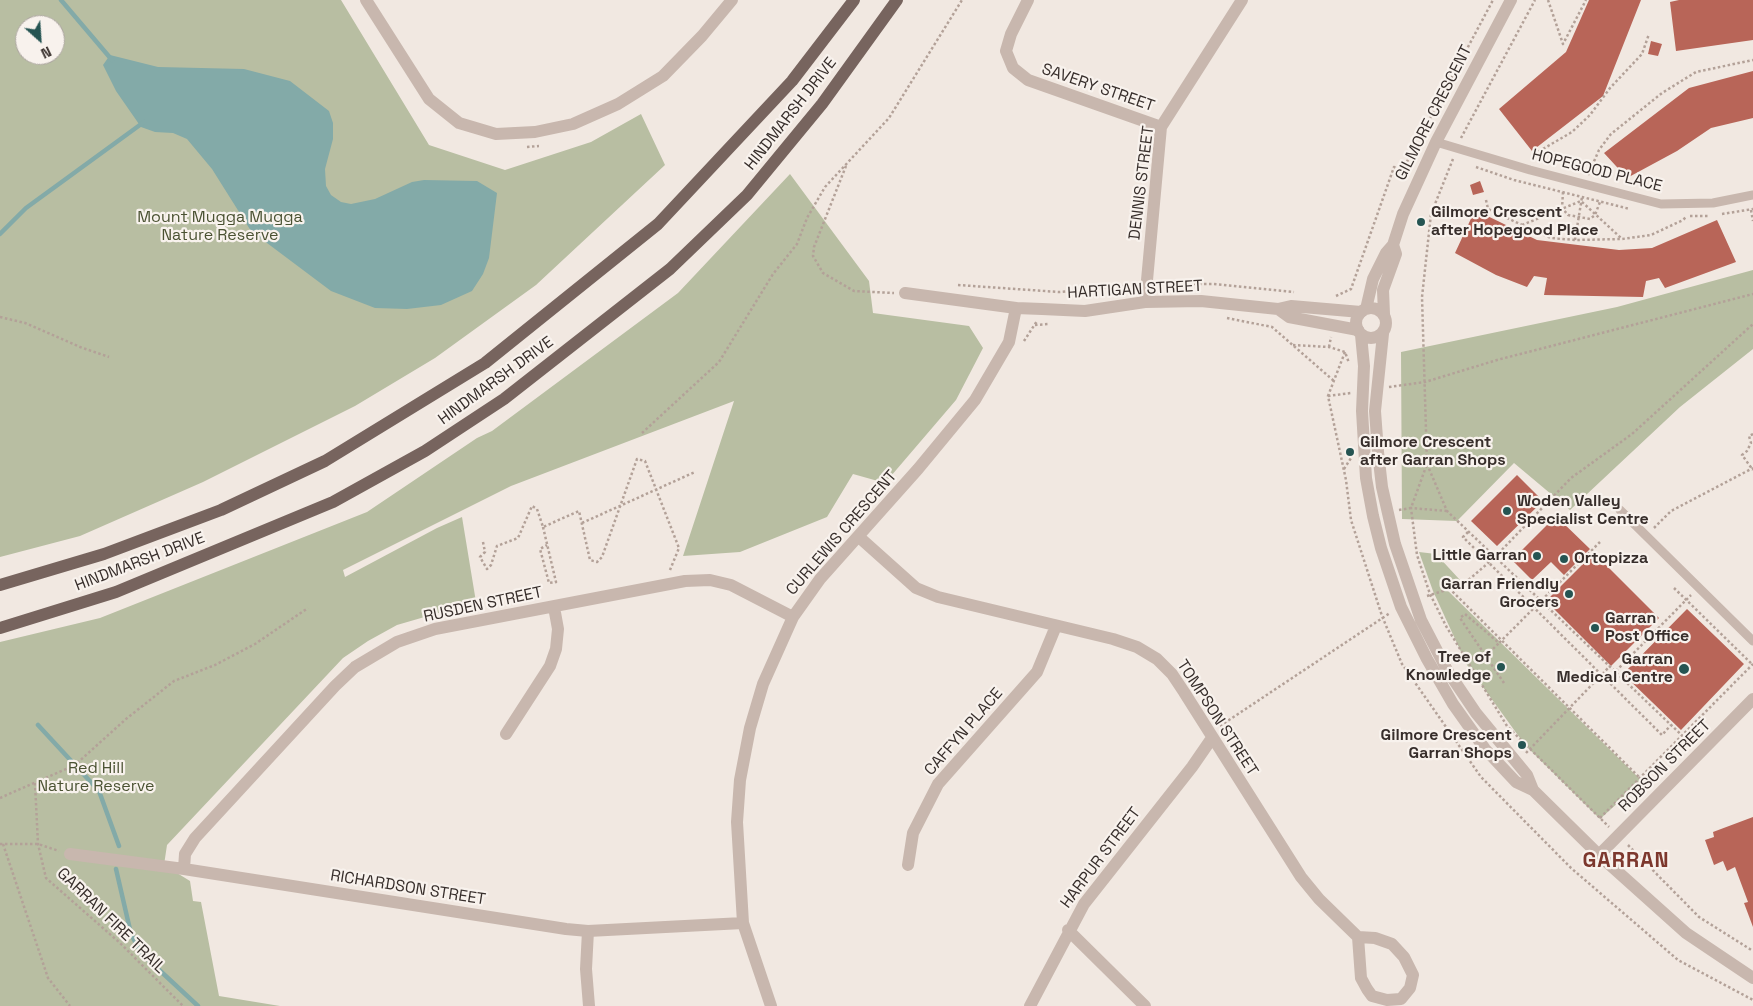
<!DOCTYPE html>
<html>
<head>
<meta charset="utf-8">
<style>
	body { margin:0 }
	#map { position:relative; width:1753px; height:1006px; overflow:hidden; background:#f1e8e1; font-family:"Space Grotesk",sans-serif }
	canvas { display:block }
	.north { position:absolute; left:15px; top:15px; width:50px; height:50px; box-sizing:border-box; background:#f8f2ed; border:1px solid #aba49f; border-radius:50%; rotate:154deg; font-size:14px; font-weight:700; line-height:20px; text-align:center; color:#372e2b }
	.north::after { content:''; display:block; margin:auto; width:18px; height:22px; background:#255452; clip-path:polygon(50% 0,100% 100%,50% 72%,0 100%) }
</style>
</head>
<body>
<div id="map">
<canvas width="1753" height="1006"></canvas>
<div class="north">N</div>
</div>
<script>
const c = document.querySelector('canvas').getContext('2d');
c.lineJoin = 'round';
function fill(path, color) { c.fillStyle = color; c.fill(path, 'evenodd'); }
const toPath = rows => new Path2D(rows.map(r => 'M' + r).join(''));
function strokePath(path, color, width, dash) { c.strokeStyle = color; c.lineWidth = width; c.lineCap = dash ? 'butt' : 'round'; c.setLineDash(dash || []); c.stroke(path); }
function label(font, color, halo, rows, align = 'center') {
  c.font = font + ' "Space Grotesk",sans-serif'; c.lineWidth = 4.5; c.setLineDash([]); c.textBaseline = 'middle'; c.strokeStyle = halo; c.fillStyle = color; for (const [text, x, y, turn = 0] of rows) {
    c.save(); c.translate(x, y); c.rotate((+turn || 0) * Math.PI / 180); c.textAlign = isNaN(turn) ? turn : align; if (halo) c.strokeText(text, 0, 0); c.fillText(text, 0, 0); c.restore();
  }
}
const green = toPath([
	[0,0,341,0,429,145,505,170,591,142,641,114,665,165,536,285,435,358,355,406,203,482,80,536,0,557],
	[25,25,55,25,55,55,25,55],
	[790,174,869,281,873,313,969,326,983,348,956,400,885,483,853,474,827,517,740,552,683,556,734,401,511,486,343,570,345,577,437,528,462,517,476,602,397,625,368,641,343,658,167,845,164,865,190,881,193,901,201,902,219,996,280,1006,0,1006,0,642,100,618,367,512,477,438,492,431,678,293],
	[1753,270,1753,349,1680,407,1570,510,1514,463,1457,521,1402,519,1401,352,1617,307],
	[1419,552,1436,554,1460,580,1443,586,1642,781,1600,819,1525,745,1467,665,1433,591]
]);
const water = toPath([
	[110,55,158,67,244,69,290,81,329,111,333,123,333,139,325,169,326,186,331,195,341,202,351,204,375,199,412,182,424,180,477,181,497,193,489,258,483,274,472,291,441,305,407,309,375,308,331,291,251,231,212,169,187,139,173,133,155,132,141,127,116,91,103,65]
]);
const stream = toPath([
	[61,0,112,60],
	[0,234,26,208,144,122],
	[38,725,99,791,119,846],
	[116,869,131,934,141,953,198,1006]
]);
const building = toPath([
	[1589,0,1641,0,1603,96,1532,151,1499,109,1566,52],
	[1679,0,1753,0,1753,40,1676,51,1670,2],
	[1651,41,1662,44,1658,56,1648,54],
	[1753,71,1753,118,1711,128,1677,151,1627,178,1604,153,1689,88],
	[1480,181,1484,192,1473,195,1470,185],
	[1475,210,1537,240,1619,250,1652,248,1717,220,1736,262,1665,288,1659,278,1646,281,1643,297,1544,295,1547,278,1534,276,1527,287,1496,275,1455,253],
	[1517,475,1543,501,1497,546,1471,521],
	[1556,516,1590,549,1564,575,1551,562,1532,580,1512,560],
	[1594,553,1659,618,1611,666,1546,601],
	[1687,609,1744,664,1681,730,1623,674],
	[1753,817,1753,927,1744,903,1748,902,1735,867,1727,871,1723,861,1714,865,1705,840,1714,837,1713,832]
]);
const path = toPath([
	[1548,0,1563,44,1586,0],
	[1461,138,1535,0],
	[527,147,539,146],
	[1453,159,1431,214,1422,297,1427,464,1447,511,1692,745],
	[1533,159,1536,153,1572,132,1590,115,1610,88,1642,54,1649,34],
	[846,166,814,247,813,256,823,273,854,291,894,293],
	[1476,167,1514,180,1630,209],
	[1588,175,1599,150,1611,134,1662,93,1696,72,1753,60],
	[1563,192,1562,208,1568,215,1590,219,1595,215,1600,202],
	[1486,200,1488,209,1522,225,1551,238,1575,240,1622,239,1651,235,1683,220,1687,216],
	[1751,210,1753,221],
	[1722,214,1753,209],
	[1690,216,1710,216],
	[1522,225,1581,201,1621,238],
	[1575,240,1582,197],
	[1159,284,1214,284,1294,292],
	[958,285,1059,292,1134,285],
	[1336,296,1351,289,1394,167,1402,171,1493,0],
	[0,317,25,323,80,347,109,357],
	[1227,318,1272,327,1334,381],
	[1035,325,1049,324],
	[1024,341,1037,321],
	[1293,345,1329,347,1345,352,1349,363],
	[1329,347,1331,337],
	[1345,352,1328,396,1346,480,1351,520,1382,616,1402,664,1481,777,1571,868,1678,960,1753,1000],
	[1389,387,1425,382,1497,360,1753,294],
	[1328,396,1351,393],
	[642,433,719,362,773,274,797,244,807,218,825,187,889,118,962,0],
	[1753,434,1749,436,1751,443,1747,451,1742,455,1753,470],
	[1344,469,1351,458],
	[1399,510,1411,508,1427,464],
	[1447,511,1411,508,1417,555,1430,594,1446,626,1507,726,1609,827],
	[582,523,695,472],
	[543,527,556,582,549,583,540,549,547,545],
	[1654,528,1671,511,1753,468],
	[1468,532,1463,537,1662,735,1671,725],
	[483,542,485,552,480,557,487,569,491,565,497,546,518,538,532,506,537,509,543,527,579,511,590,560,597,562,602,557,637,459,645,461,679,548,670,570],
	[1449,588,1649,787],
	[1674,588,1753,665],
	[1427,596,1462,585,1472,577,1495,557,1571,478,1632,434,1753,324],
	[1486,656,1499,643],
	[1467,660,1484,653],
	[1616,671,1691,595],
	[1504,683,1460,618,1465,614,1499,643,1600,542],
	[1220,726,1390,613],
	[1526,753,1610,666],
	[35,783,38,844,46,878,120,943,183,1006],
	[0,798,75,765,126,719,174,681,215,665,255,644,308,608],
	[1600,818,1753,664],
	[0,844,38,844,59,851],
	[3,844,48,978,70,1006],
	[1628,845,1699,917,1753,951]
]);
const service = toPath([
	[1436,142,1530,170,1661,204,1713,203,1753,195],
	[1620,510,1753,641]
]);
const minor = toPath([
	[366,0,429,99,459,123,496,134,535,132,573,124,618,104,663,76,702,36,732,0],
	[1028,0,1011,34,1006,51,1013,68,1028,80,1161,127],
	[905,293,1016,308,1042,309,1085,311,1145,302,1201,301,1278,309,1291,306,1361,312],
	[1145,302,1161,127,1242,0],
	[1278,309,1289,317,1358,330],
	[859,537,916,588,938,597,1113,639,1137,647,1157,659,1172,674,1184,692,1301,877,1319,899,1358,937,1375,938,1392,944,1404,957,1413,975,1410,988,1401,999,1387,1000,1372,996,1367,989,1361,978,1358,937],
	[506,734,550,666,556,649,558,629,554,607],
	[70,854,184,869,566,929,588,931,743,923],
	[1599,855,1753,699],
	[908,865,913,833,938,784,1037,672,1056,626],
	[184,869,185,854,195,838,335,686,355,667,397,642,435,629,685,581,710,580,731,585,793,617],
	[1068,930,1145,1006],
	[588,931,586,969,589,1006],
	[771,1006,743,923,737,822,740,780,750,728,763,684,793,617,820,579,918,469,975,400,1009,342,1016,308],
	[1030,1006,1084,904,1192,767,1212,738]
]);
const tertiary = toPath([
	'1356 323a15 15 0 1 1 30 0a15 15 0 1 1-30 0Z',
	[1366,309,1373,279,1386,253,1393,245,1403,214,1436,142,1511,0],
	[1384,314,1383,290,1396,254,1393,245],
	[1383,334,1375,411,1378,452,1382,487,1395,544,1421,620,1447,670,1476,713,1527,775,1533,790],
	[1361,335,1364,366,1362,411,1366,478,1373,516,1381,548,1401,607,1427,659,1453,704,1485,749,1516,782,1533,790,1599,855,1686,933,1753,978]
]);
const primary = toPath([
	[0,585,104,554,221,510,325,461,485,363,658,224,792,81,854,0],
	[0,628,116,592,333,502,425,451,504,399,670,269,747,195,822,104,897,0]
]);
const markers = [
	[1421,222,5,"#255452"],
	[1350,452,5,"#255452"],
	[1507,511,5,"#255452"],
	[1537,556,5,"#255452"],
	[1564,559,5,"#255452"],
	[1569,594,5,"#255452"],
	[1595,628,5,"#255452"],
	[1501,667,5,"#255452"],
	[1684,669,6,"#255452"],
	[1522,745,5,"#255452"]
];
const streetNames = [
	["SAVERY STREET",1098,88,19],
	["GILMORE CRESCENT",1434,113,-63],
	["HINDMARSH DRIVE",791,114,-52],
	["HOPEGOOD PLACE",1597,171,14],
	["DENNIS STREET",1142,183,-83],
	["HARTIGAN STREET",1135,290,-3],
	["HINDMARSH DRIVE",496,381,-36],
	["CURLEWIS CRESCENT",842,533,-49],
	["HINDMARSH DRIVE",140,562,-21],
	["RUSDEN STREET",483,605,-12],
	["TOMPSON STREET",1217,718,57],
	["CAFFYN PLACE",964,732,-49],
	["ROBSON STREET",1665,766,-45],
	["HARPUR STREET",1101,858,-53],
	["RICHARDSON STREET",408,888,9],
	["GARRAN FIRE TRAIL",111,921,44]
];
const poiNames = [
	["Gilmore Crescent",1431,213],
	["after Hopegood Place",1431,231],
	["Gilmore Crescent",1360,443],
	["after Garran Shops",1360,461],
	["Woden Valley",1517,502],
	["Specialist Centre",1517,520],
	["Little Garran",1527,556,"right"],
	["Ortopizza",1574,559],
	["Garran Friendly",1559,585,"right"],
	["Grocers",1559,603,"right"],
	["Garran",1605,619],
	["Post Office",1605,637],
	["Tree of",1491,658,"right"],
	["Knowledge",1491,676,"right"],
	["Garran",1673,660,"right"],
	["Medical Centre",1673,678,"right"],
	["Gilmore Crescent",1512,736,"right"],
	["Garran Shops",1512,754,"right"]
];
const parkNames = [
	["Mount Mugga Mugga",220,218],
	["Nature Reserve",220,236],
	["Red Hill",96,769],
	["Nature Reserve",96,787]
];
const districtNames = [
	["GARRAN",1626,861]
];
fill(green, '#b8bea2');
fill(water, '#83aaa8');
strokePath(stream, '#83aaa8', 4.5);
fill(building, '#b86558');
strokePath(path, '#b3a198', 2.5, [2.5, 2.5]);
strokePath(service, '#c8b7ae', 9);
strokePath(minor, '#c8b7ae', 12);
strokePath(tertiary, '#c8b7ae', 12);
strokePath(primary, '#77645e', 12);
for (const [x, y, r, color] of markers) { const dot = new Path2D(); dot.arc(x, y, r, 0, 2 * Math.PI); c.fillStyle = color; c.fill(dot); strokePath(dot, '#f8f2ed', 2); }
label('16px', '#372e2b', '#f8f2ed', streetNames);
label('bold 16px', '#372e2b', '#f8f2ed', poiNames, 'left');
label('16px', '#4a5232', '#f8f2ed', parkNames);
c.letterSpacing = '1px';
label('bold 21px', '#7d382e', '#f8f2ed', districtNames);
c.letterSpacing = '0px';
</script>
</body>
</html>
